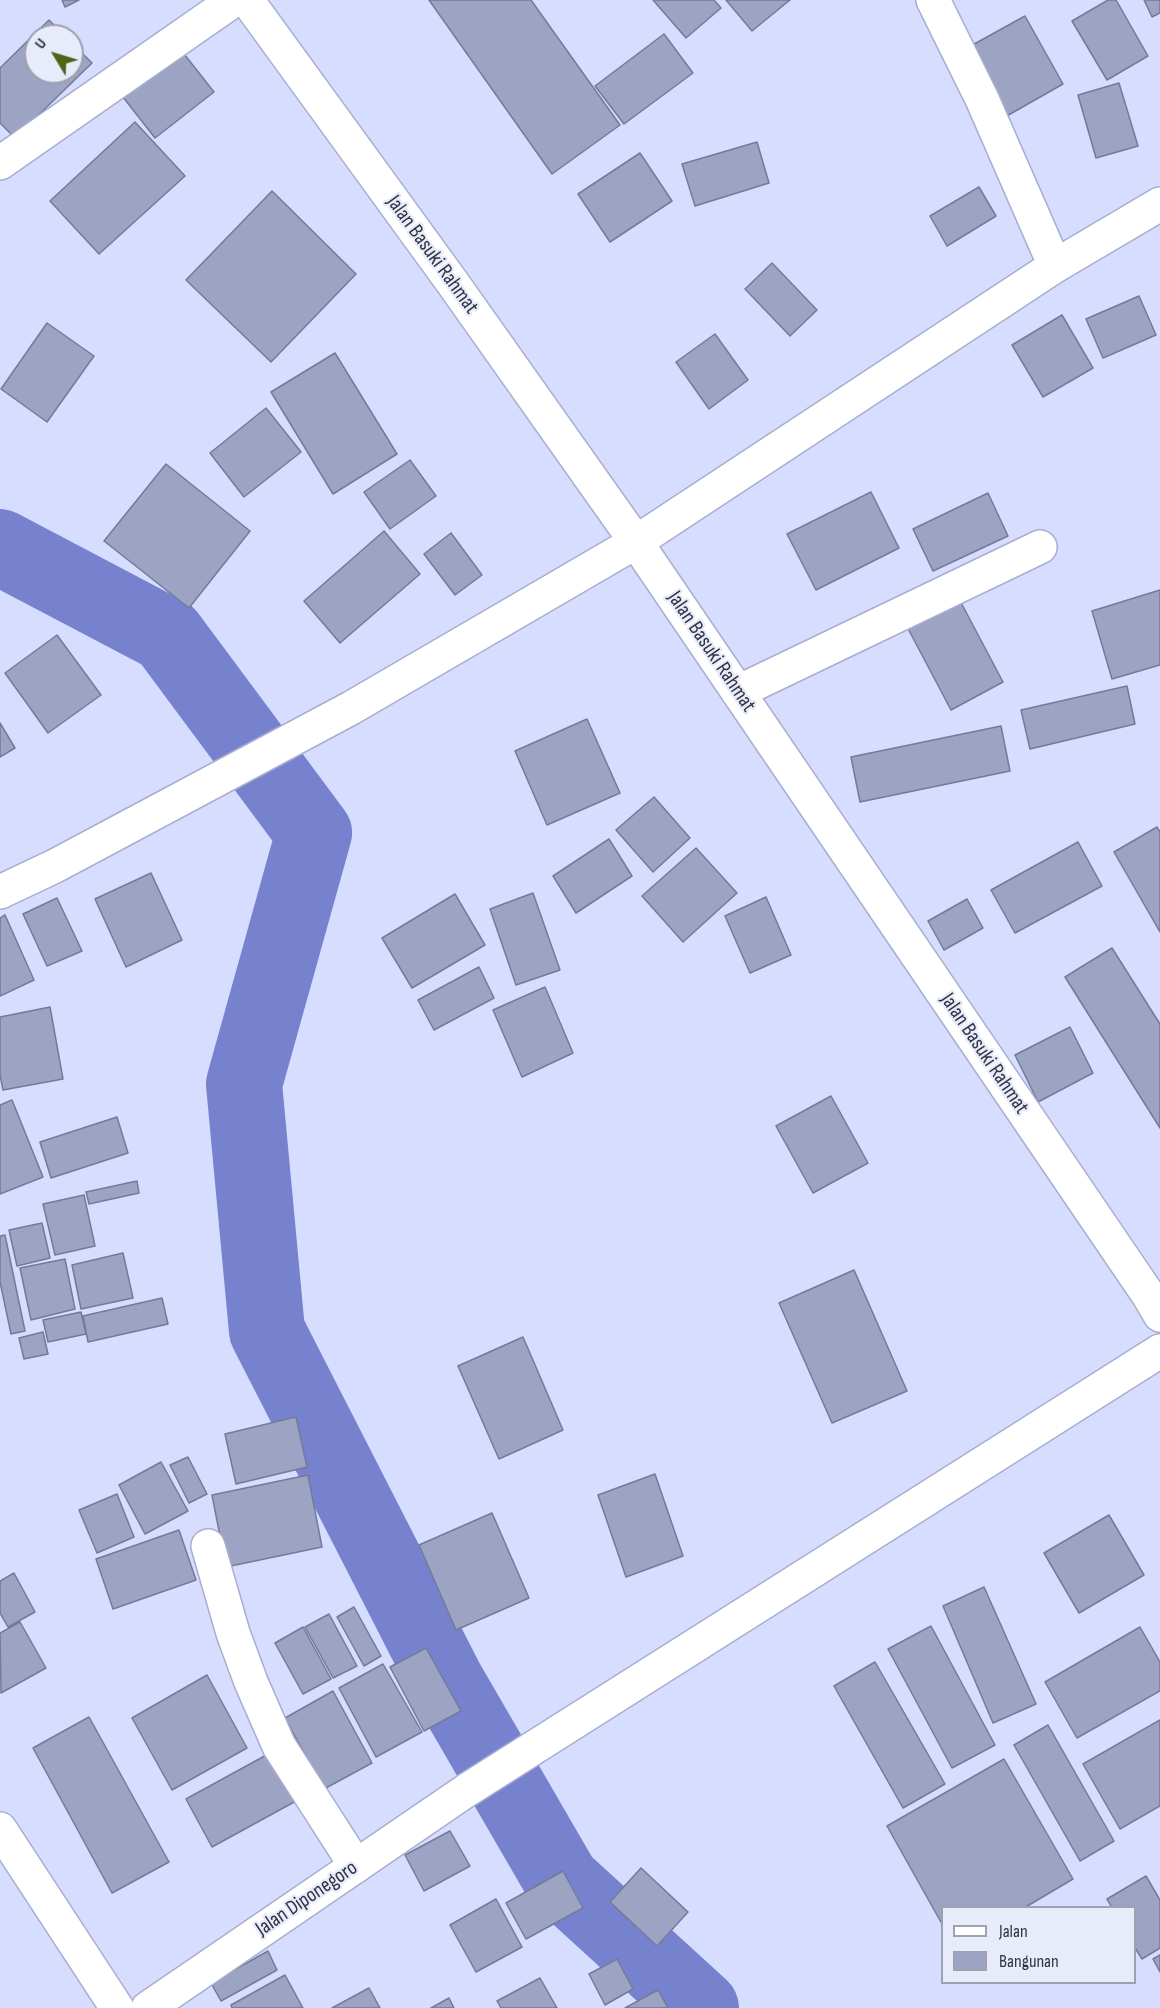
<!DOCTYPE html>
<html>
<head>
<meta charset="utf-8">
<style>
	body { margin:0 }
	#map { position:relative; width:1160px; height:2008px; overflow:hidden; background:#d6ddff; font-family:"Sofia Sans Condensed",sans-serif }
	canvas { display:block }
	.legend { position:absolute; left:941px; top:1906px; width:195px; height:78px; box-sizing:border-box; background:#e8ebf9; border:2px solid #9ea1af; margin:0; padding:8px 10px; list-style:none; font-size:18px; color:#303340 }
	.legend li { display:flex; align-items:center; gap:12px; height:30px }
	.legend b { width:30px; border:2px solid #9ea1af }
	.north { position:absolute; left:24px; top:24px; width:60px; height:60px; box-sizing:border-box; background:#e8ebf9; border:2px solid #9ea1af; border-radius:50%; rotate:308deg; font-size:16px; font-weight:700; line-height:24px; text-align:center; color:#303340 }
	.north::after { content:''; display:block; margin:auto; width:21px; height:27px; background:#4c6617; clip-path:polygon(50% 0,100% 100%,50% 72%,0 100%) }
</style>
</head>
<body>
<div id="map">
<canvas width="1160" height="2008"></canvas>
<ul class="legend">
<li><b style="height:8px;background:#fff"></b>Jalan</li>
<li><b style="height:16px;background:#9da3c3"></b>Bangunan</li>
</ul>
<div class="north">U</div>
</div>
<script>
const c = document.querySelector('canvas').getContext('2d');
c.lineJoin = 'round';
const toPath = rows => new Path2D(rows.map(r => 'M' + r).join(''));
function strokePath(path, color, width, dash) { c.strokeStyle = color; c.lineWidth = width; c.lineCap = dash ? 'butt' : 'round'; c.setLineDash(dash || []); c.stroke(path); }
function fill(path, color) { c.fillStyle = color; c.fill(path, 'evenodd'); }
function label(font, color, halo, rows, align = 'center') {
  c.font = font + ' "Sofia Sans Condensed",sans-serif'; c.lineWidth = 4.5; c.setLineDash([]); c.textBaseline = 'middle'; c.strokeStyle = halo; c.fillStyle = color; for (const [text, x, y, turn = 0] of rows) {
    c.save(); c.translate(x, y); c.rotate((+turn || 0) * Math.PI / 180); c.textAlign = isNaN(turn) ? turn : align; if (halo) c.strokeText(text, 0, 0); c.fillText(text, 0, 0); c.restore();
  }
}
const river = toPath([
	[0,547,167,635,314,833,244,1084,267,1331,446,1681,562,1881,701,2008]
]);
const building = toPath([
	[62,0,79,0,65,7,62,0],
	[429,0,531,0,620,125,552,174,429,0],
	[653,0,714,0,721,8,686,38,653,0],
	[726,0,790,0,752,31,726,0],
	[1108,0,1116,0,1148,56,1107,80,1072,21,1108,0],
	[1144,0,1160,0,1160,13,1152,17,1144,0],
	[1025,16,1063,84,1005,117,967,48,1025,16],
	[49,20,65,36,36,36,36,72,72,72,72,43,92,63,15,138,0,123,0,68,49,20],
	[664,34,693,73,624,124,595,86,664,34],
	[177,45,214,92,155,138,119,92,177,45],
	[1119,83,1138,146,1096,158,1078,95,1119,83],
	[135,122,185,176,99,254,50,201,135,122],
	[757,142,769,183,695,206,682,164,757,142],
	[640,153,672,201,610,242,578,194,640,153],
	[979,187,996,216,947,246,930,216,979,187],
	[272,191,356,274,271,362,186,280,272,191],
	[772,263,817,310,790,336,745,289,772,263],
	[1139,296,1156,335,1103,358,1086,319,1139,296],
	[1062,315,1093,368,1043,397,1012,345,1062,315],
	[47,323,94,356,47,422,1,389,47,323],
	[715,334,748,380,709,409,676,362,715,334],
	[335,353,397,454,333,494,271,392,335,353],
	[266,408,301,452,244,497,210,453,266,408],
	[410,460,436,496,390,529,364,492,410,460],
	[166,464,250,531,189,608,104,541,166,464],
	[871,492,899,548,816,590,787,534,871,492],
	[988,493,1008,536,933,571,913,529,988,493],
	[384,531,420,574,340,643,304,601,384,531],
	[451,533,482,575,455,595,424,554,451,533],
	[1160,590,1160,665,1112,679,1092,611,1160,590],
	[957,595,1003,682,951,710,905,623,957,595],
	[57,635,101,695,48,733,5,673,57,635],
	[1127,686,1135,724,1030,749,1021,710,1127,686],
	[587,719,620,793,547,825,515,751,587,719],
	[0,723,15,748,0,757,0,723],
	[1001,726,1010,771,860,802,851,757,1001,726],
	[654,797,690,838,653,872,616,830,654,797],
	[1157,827,1160,832,1160,932,1114,852,1157,827],
	[609,839,632,876,576,913,553,876,609,839],
	[1078,842,1102,886,1015,933,991,890,1078,842],
	[696,848,737,893,683,942,642,896,696,848],
	[151,873,182,940,126,967,95,899,151,873],
	[533,893,560,970,516,985,490,909,533,893],
	[455,894,485,945,412,988,382,938,455,894],
	[766,897,791,955,750,973,725,916,766,897],
	[57,898,82,951,47,966,23,914,57,898],
	[967,899,983,928,944,950,928,921,967,899],
	[5,915,34,980,0,996,0,918,5,915],
	[1112,948,1160,1024,1160,1128,1065,977,1112,948],
	[479,967,494,998,434,1030,418,1000,479,967],
	[545,987,573,1053,522,1077,493,1010,545,987],
	[50,1007,63,1079,3,1090,0,1075,0,1017,50,1007],
	[1070,1027,1093,1073,1038,1102,1015,1055,1070,1027],
	[831,1096,868,1163,813,1193,776,1126,831,1096],
	[12,1100,43,1177,0,1194,0,1105,12,1100],
	[117,1117,128,1153,51,1178,40,1142,117,1117],
	[137,1181,139,1193,89,1204,86,1192,137,1181],
	[84,1195,95,1246,55,1255,43,1204,84,1195],
	[42,1223,50,1258,17,1266,9,1230,42,1223],
	[5,1235,25,1331,11,1334,0,1282,0,1236,5,1235],
	[123,1253,133,1298,81,1309,72,1265,123,1253],
	[65,1259,75,1309,31,1320,20,1268,65,1259],
	[854,1270,907,1391,832,1423,779,1303,854,1270],
	[162,1298,168,1324,88,1342,83,1316,162,1298],
	[81,1312,86,1334,48,1342,43,1320,81,1312],
	[43,1332,48,1354,24,1359,19,1338,43,1332],
	[523,1337,563,1430,499,1459,458,1366,523,1337],
	[296,1417,307,1467,236,1484,225,1434,296,1417],
	[188,1457,207,1494,189,1503,170,1465,188,1457],
	[161,1462,188,1511,145,1534,119,1485,161,1462],
	[655,1474,683,1556,626,1577,598,1495,655,1474],
	[308,1475,322,1547,226,1567,212,1495,308,1475],
	[117,1494,134,1537,97,1553,79,1510,117,1494],
	[492,1513,529,1598,456,1630,419,1545,492,1513],
	[1109,1515,1144,1575,1079,1613,1044,1553,1109,1515],
	[179,1530,196,1580,113,1609,96,1559,179,1530],
	[14,1573,35,1612,8,1627,0,1613,0,1581,14,1573],
	[984,1587,1036,1704,993,1723,943,1606,984,1587],
	[354,1607,381,1656,364,1666,337,1617,354,1607],
	[329,1614,357,1666,333,1678,305,1627,329,1614],
	[20,1622,46,1668,1,1693,0,1633,20,1622],
	[931,1626,995,1745,952,1768,888,1649,931,1626],
	[303,1627,331,1679,303,1694,275,1643,303,1627],
	[1140,1627,1160,1662,1160,1691,1077,1738,1045,1682,1140,1627],
	[426,1648,461,1711,424,1731,390,1667,426,1648],
	[875,1662,945,1784,903,1808,834,1686,875,1662],
	[383,1664,422,1732,376,1757,339,1688,383,1664],
	[207,1675,247,1748,172,1790,132,1718,207,1675],
	[333,1691,372,1763,324,1789,285,1718,333,1691],
	[89,1717,169,1862,112,1893,33,1748,89,1717],
	[1160,1720,1160,1806,1120,1829,1083,1764,1160,1720],
	[1048,1725,1114,1841,1080,1861,1014,1745,1048,1725],
	[270,1753,296,1801,212,1847,186,1799,270,1753],
	[1004,1759,1073,1879,1024,1908,942,1908,942,1924,887,1826,1004,1759],
	[450,1831,470,1866,424,1891,405,1855,450,1831],
	[641,1868,688,1912,657,1946,610,1902,641,1868],
	[563,1871,583,1908,526,1939,506,1903,563,1871],
	[1146,1876,1160,1900,1160,1948,1142,1959,1134,1946,1134,1908,1112,1908,1107,1899,1146,1876],
	[496,1899,522,1947,476,1972,450,1925,496,1899],
	[268,1951,277,1970,221,2001,211,1983,268,1951],
	[1160,1955,1160,1972,1153,1959,1160,1955],
	[617,1959,633,1989,605,2005,589,1974,617,1959],
	[285,1975,303,2008,232,2008,231,2005,285,1975],
	[540,1978,557,2008,501,2008,497,2001,540,1978],
	[369,1988,380,2008,332,2008,369,1988],
	[658,1990,668,2008,625,2008,658,1990],
	[449,1998,454,2008,431,2008,449,1998]
]);
const street = toPath([
	[933,0,982,99,1055,266],
	[0,163,234,0],
	[738,692,1040,547],
	[208,1546,233,1633,251,1682,279,1746,356,1866],
	[0,1829,117,2008]
]);
const secondary = toPath([
	[0,892,55,866,351,708,636,542,1055,266,1160,204],
	[148,2008,467,1790,1160,1351]
]);
const primary = toPath([
	[247,0,452,282,636,542,1149,1296,1160,1315]
]);
const streetNames = [
	["Jalan Basuki Rahmat",432,255,54],
	["Jalan Basuki Rahmat",711,652,56],
	["Jalan Basuki Rahmat",984,1054,56],
	["Jalan Diponegoro",307,1899,-34]
];
strokePath(river, '#7782cf', 76);
fill(building, '#9da3c3');
strokePath(building, '#747a98', 1.5);
strokePath(street, '#a8aecf', 36);
strokePath(secondary, '#a8aecf', 36);
strokePath(primary, '#a8aecf', 36);
strokePath(street, '#fff', 33);
strokePath(secondary, '#fff', 33);
strokePath(primary, '#fff', 33);
label('21px', '#303340', '#e8ebf9', streetNames);
</script>
</body>
</html>
